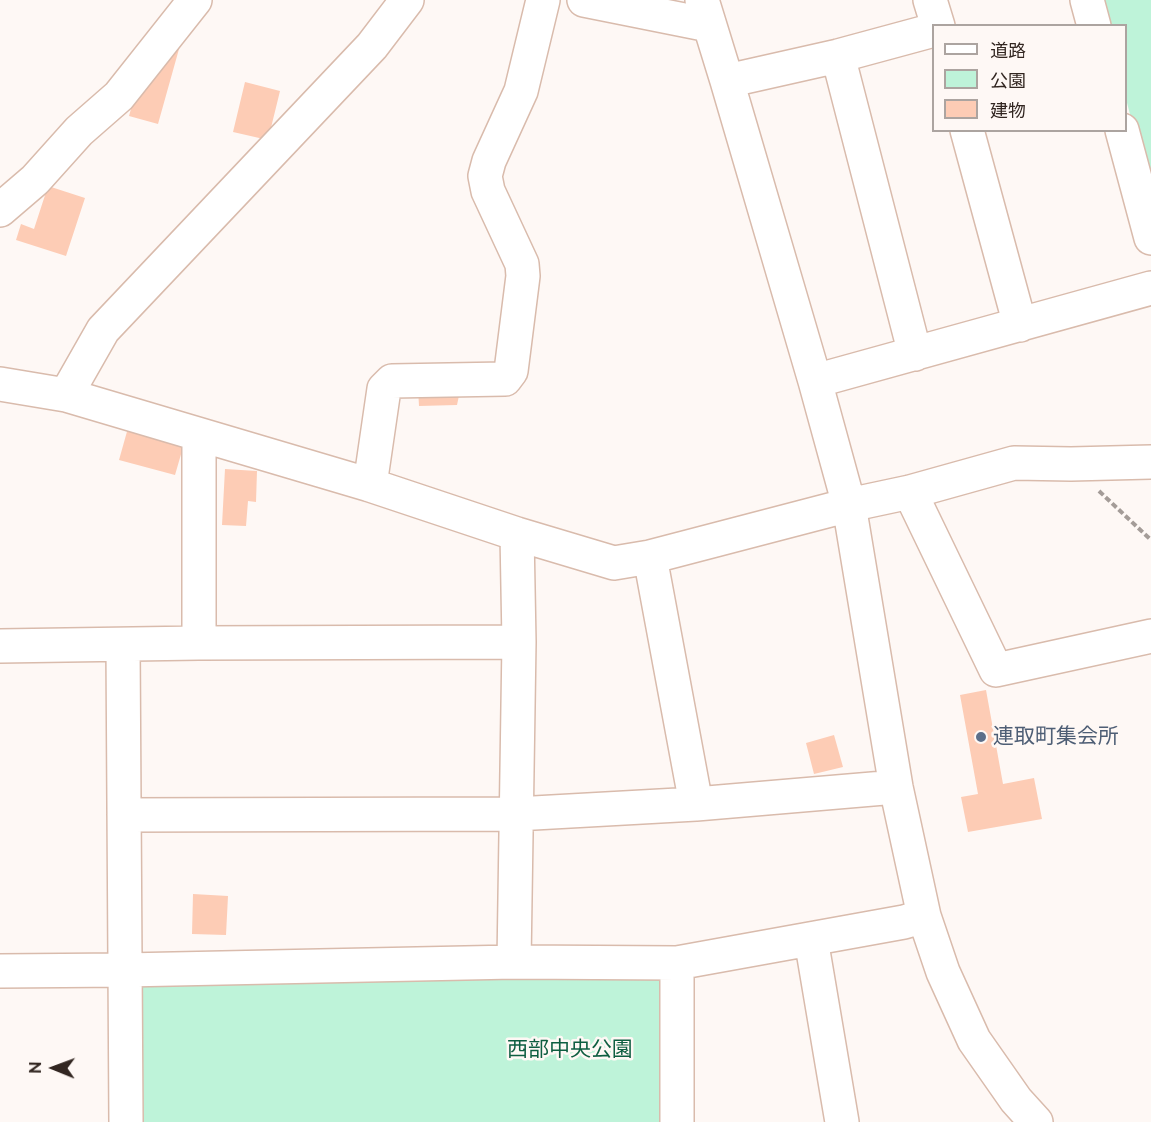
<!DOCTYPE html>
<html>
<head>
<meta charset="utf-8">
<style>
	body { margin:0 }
	#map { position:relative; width:1151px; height:1122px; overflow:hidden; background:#fef8f5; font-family:Raleway,"Noto Sans JP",sans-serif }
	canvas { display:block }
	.legend { position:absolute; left:932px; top:24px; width:195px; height:108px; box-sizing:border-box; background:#fef8f5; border:2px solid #aca4a0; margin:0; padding:8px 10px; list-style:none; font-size:18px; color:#322621 }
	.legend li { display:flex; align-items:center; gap:12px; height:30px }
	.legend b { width:30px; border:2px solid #aca4a0 }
	.north { position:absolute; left:24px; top:1038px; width:60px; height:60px; -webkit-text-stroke:4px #fef8f5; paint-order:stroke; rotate:271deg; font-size:16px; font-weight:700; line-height:24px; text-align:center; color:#322621 }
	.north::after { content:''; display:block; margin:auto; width:21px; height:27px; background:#322621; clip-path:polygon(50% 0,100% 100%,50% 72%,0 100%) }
</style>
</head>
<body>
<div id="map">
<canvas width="1151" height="1122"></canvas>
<ul class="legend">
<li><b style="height:8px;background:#fff"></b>道路</li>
<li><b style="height:16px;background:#bef3d9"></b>公園</li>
<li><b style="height:16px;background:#fdccb5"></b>建物</li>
</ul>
<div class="north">N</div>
</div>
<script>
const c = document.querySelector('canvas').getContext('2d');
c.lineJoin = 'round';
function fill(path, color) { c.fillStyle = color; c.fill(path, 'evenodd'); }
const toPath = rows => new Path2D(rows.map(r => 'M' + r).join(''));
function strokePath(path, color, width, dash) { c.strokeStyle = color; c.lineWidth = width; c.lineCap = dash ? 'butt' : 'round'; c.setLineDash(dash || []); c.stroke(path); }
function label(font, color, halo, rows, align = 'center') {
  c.font = font + ' Raleway,"Noto Sans JP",sans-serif'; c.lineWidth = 5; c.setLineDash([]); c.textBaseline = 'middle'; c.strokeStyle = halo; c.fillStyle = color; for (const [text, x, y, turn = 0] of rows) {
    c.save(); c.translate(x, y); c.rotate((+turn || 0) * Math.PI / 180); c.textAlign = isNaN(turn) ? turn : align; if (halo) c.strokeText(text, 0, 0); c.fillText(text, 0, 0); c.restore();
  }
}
const green = toPath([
	[1102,0,1151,0,1151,183,1148,184,1126,99,1126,26,1106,25],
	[656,975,664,983,664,1122,137,1122,137,991,147,983]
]);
const building = toPath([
	[167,45,179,49,158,124,129,116,139,81],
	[245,82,280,91,268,140,233,132],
	[48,186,85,198,66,256,16,240,21,224,34,229],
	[461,386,457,405,419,406,418,388],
	[128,428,184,444,175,475,119,460],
	[225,469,257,471,256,502,248,501,246,526,222,525],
	[986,690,1003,784,1034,778,1042,819,968,832,961,797,978,794,960,695],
	[834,735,843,767,814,774,806,743],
	[193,894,228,896,226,935,192,934]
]);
const path = toPath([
	[1099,491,1151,540]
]);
const minor = toPath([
	[584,0,709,25],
	[702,0,727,81,815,381,849,505,896,787,924,916,943,972,974,1040,1016,1100,1036,1122],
	[930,0,938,26],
	[1087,0,1094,26],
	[838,56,915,354],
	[727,81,838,56,934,30],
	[967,130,1020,325],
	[1122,130,1151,238],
	[0,210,35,180,79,131,119,96,195,0],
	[815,381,1151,288],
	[0,384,66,395,370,485,517,534,614,563,650,557,849,505,910,492,1014,463,1071,464,1151,462],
	[66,395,103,330,372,46,407,0],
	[199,435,199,643],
	[370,485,384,389,392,381,505,379,511,371,523,276,522,264,488,191,485,176,489,161,521,91,543,0],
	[910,492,996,670,1151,636],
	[650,557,696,804],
	[123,645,126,1122],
	[0,646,199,643,519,642],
	[124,815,516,814,696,804,896,787],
	[811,939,842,1122],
	[514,962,519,642,517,534],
	[0,971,125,970,514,962,677,963,904,922,924,916],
	[677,1122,677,963]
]);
const markers = [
	[981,737,6,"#5c6f8a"]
];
const serviceNames = [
	["連取町集会所",993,737]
];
const parkNames = [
	["西部中央公園",570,1050]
];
fill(green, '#bef3d9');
fill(building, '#fdccb5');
strokePath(minor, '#d9bbac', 36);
strokePath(path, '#a49c98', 4, [6, 3]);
strokePath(minor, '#fff', 33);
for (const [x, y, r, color] of markers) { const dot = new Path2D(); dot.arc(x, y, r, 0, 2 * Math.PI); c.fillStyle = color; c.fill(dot); strokePath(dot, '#fef8f5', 2); }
label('21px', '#4e5e75', '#fef8f5', serviceNames, 'left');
label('21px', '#0e5e41', '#fef8f5', parkNames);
</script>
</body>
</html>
